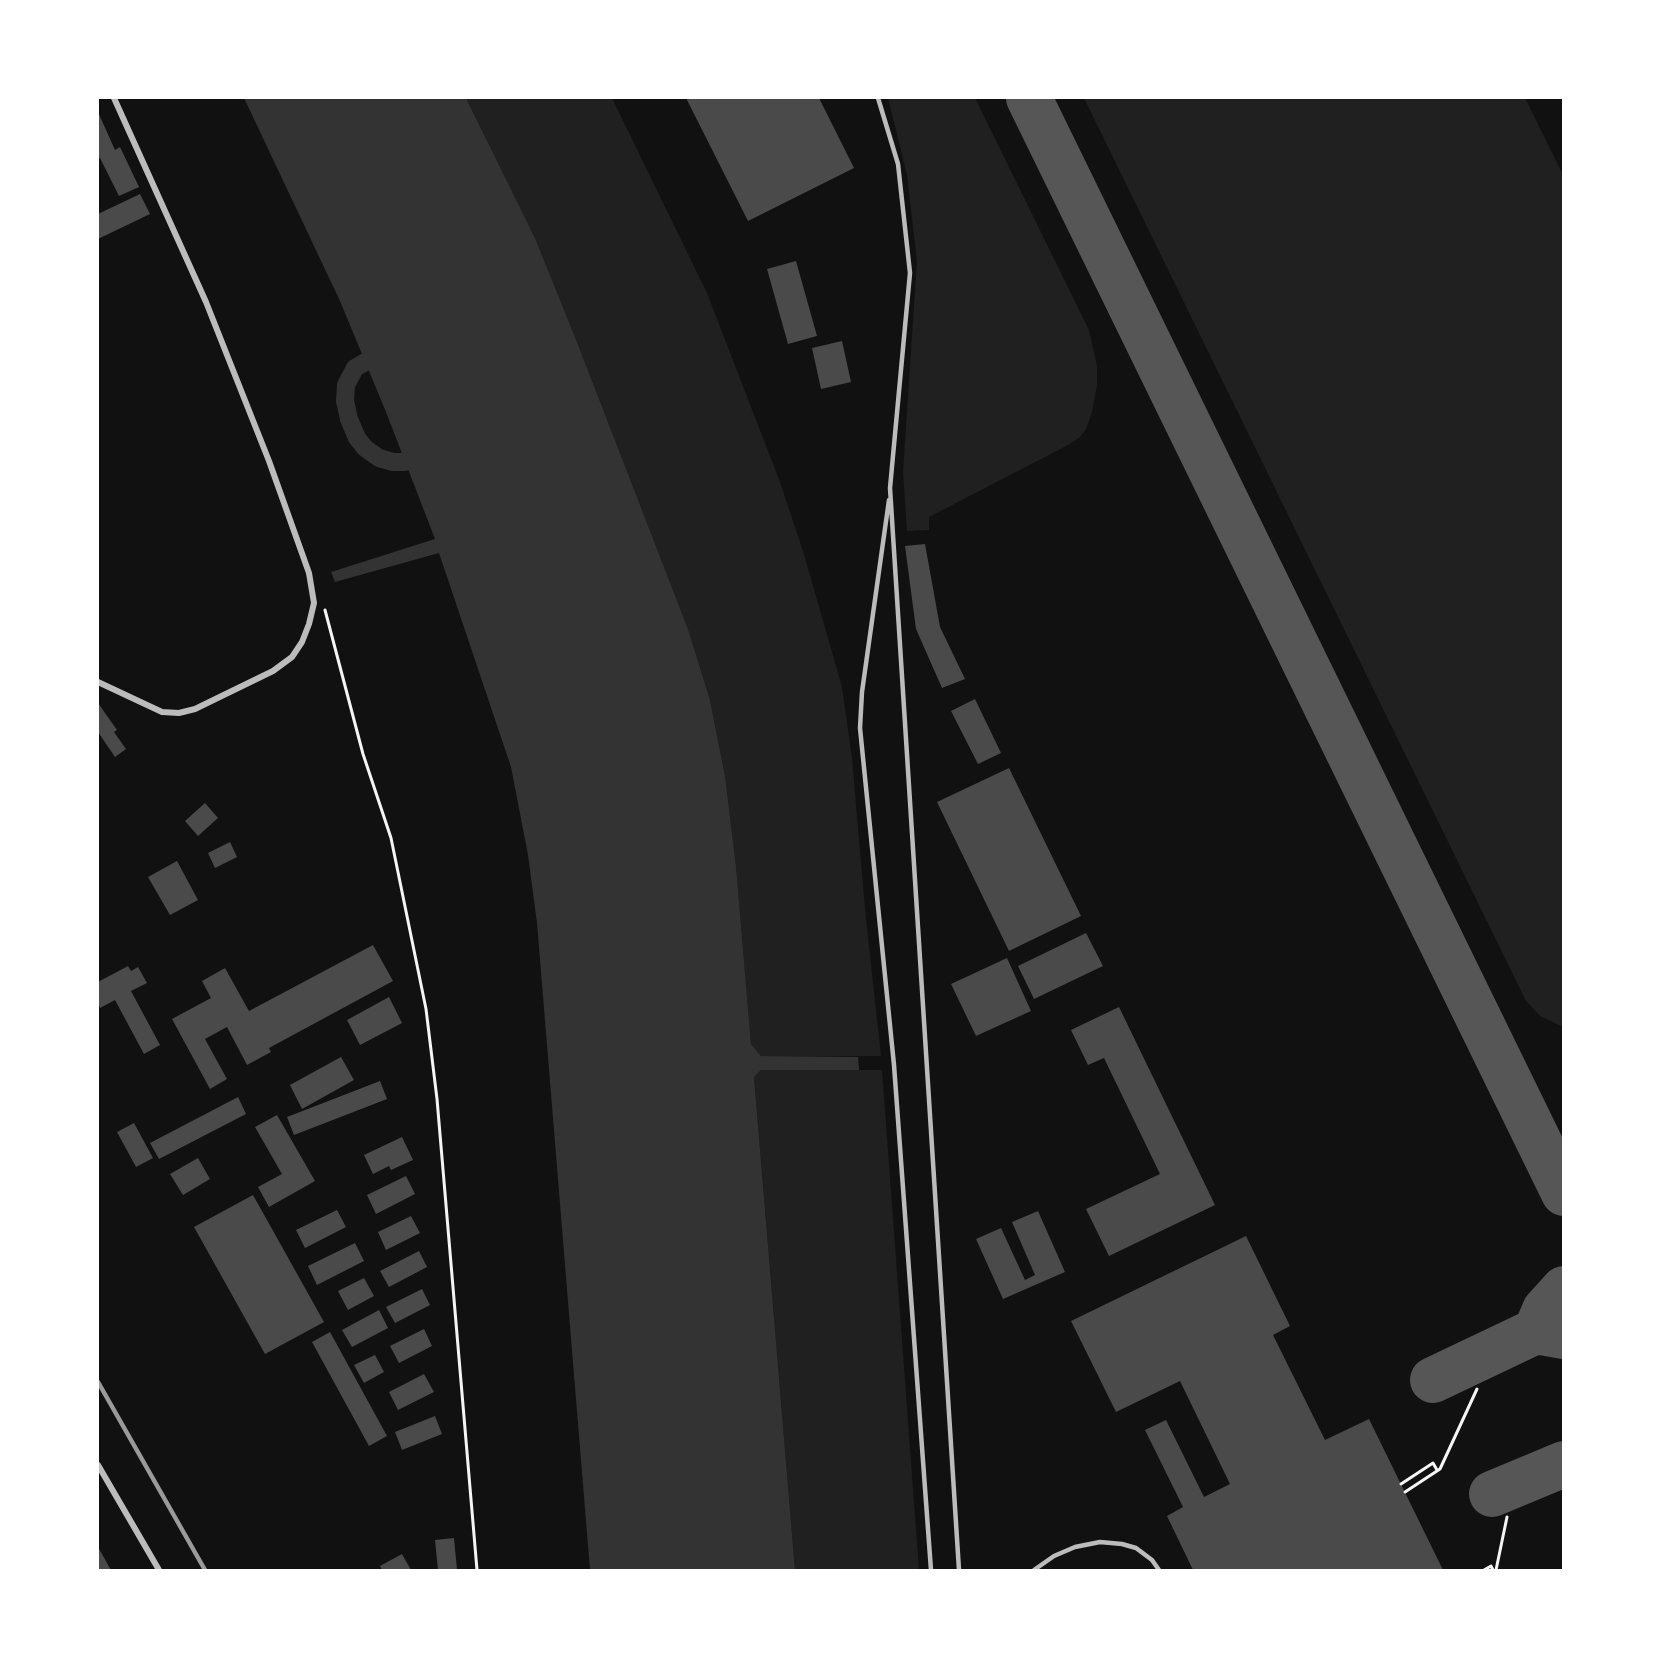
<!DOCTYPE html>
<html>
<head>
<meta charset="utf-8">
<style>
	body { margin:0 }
	#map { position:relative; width:1661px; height:1668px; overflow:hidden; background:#111; font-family:Commissioner,sans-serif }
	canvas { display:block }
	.frame { position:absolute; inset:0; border:99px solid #fff; pointer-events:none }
</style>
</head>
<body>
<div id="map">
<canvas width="1661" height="1668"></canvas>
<div class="frame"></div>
</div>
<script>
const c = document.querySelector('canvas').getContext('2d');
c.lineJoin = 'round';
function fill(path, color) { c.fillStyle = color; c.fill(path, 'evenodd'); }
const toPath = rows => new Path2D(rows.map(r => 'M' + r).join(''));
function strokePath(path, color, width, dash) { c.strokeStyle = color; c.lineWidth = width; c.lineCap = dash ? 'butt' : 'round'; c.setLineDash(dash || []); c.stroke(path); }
const green = toPath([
	[466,98,612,98,707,293,780,482,803,551,842,687,852,758,865,909,881,1056,761,1056,751,1044,736,866,725,776,710,700,688,629,577,342,535,238],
	[888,98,975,98,1089,330,1097,366,1097,385,1092,412,1086,429,1080,437,1070,444,929,517,929,530,907,531,903,472,917,261,907,175],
	[1084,98,1525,98,1564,177,1563,1027,1540,1016,1526,1001],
	[761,1070,882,1070,919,1570,795,1570,754,1077]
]);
const water = toPath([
	[244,98,466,98,535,238,577,342,688,629,710,700,725,776,736,866,751,1044,761,1056,858,1057,859,1070,761,1070,754,1077,795,1570,590,1570,537,923,528,855,511,767,439,553,335,582,331,572,435,539,386,412,340,301]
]);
const canal = toPath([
	[386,350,355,368,346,385,345,401,349,419,357,438,365,448,379,458,393,462,405,462,428,455]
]);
const taxiway = toPath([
	[1029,98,1564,1193],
	[1536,1331,1545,1310,1564,1289],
	[1433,1380,1536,1331,1564,1336],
	[1492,1494,1564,1464]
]);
const building = toPath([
	[686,98,819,98,854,168,748,221],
	[98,112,115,150,120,147,139,187,119,196,100,158,98,159],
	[140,194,150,214,98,239,98,214],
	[796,261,817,336,788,344,767,269],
	[842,341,851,382,821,389,812,348],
	[925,544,940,627,965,679,942,688,916,629,905,546],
	[975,699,1001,753,978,764,951,711],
	[98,703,117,730,114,732,126,749,115,757,98,732],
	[1009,768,1081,916,1009,951,937,802],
	[205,803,218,818,198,836,185,821],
	[230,842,237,857,215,868,208,853],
	[177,861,198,900,170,915,148,877],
	[1086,933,1103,966,1034,999,1018,966],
	[373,945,393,981,269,1048,271,1052,247,1065,227,1027,205,1039,227,1079,210,1089,172,1019,211,998,202,981,225,968,249,1011],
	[1007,958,1031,1011,976,1036,951,984],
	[128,966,131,971,138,967,147,983,131,991,160,1045,144,1054,115,1000,100,1008,98,1003,98,982],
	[389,997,402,1023,360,1045,347,1020],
	[1119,1007,1215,1205,1109,1256,1086,1209,1160,1174,1104,1058,1088,1065,1071,1030],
	[341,1057,354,1080,302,1109,290,1085],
	[380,1081,387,1099,294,1135,287,1117],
	[238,1097,246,1114,159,1159,150,1143],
	[277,1115,315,1181,269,1207,258,1187,282,1174,255,1127],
	[134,1123,153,1158,136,1167,117,1132],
	[402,1137,413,1160,391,1170,389,1166,373,1174,364,1155],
	[198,1158,210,1179,183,1195,170,1174],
	[406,1176,415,1194,376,1214,367,1195],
	[253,1195,324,1322,265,1354,194,1227],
	[337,1210,346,1227,305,1248,296,1230],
	[1038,1211,1065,1272,1003,1299,976,1239,1001,1228,1025,1280,1035,1275,1012,1222],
	[411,1216,420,1233,386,1250,378,1232],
	[1246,1236,1290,1326,1273,1335,1325,1440,1369,1419,1443,1570,1193,1570,1167,1516,1183,1507,1145,1430,1166,1420,1204,1497,1230,1484,1180,1381,1116,1412,1071,1321],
	[355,1243,364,1261,317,1285,308,1266],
	[419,1251,427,1267,389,1287,380,1271],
	[364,1278,374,1296,348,1310,338,1291],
	[422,1289,430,1305,395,1323,386,1307],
	[379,1310,388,1328,352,1347,342,1330],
	[424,1329,432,1346,399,1363,390,1346],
	[330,1332,387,1436,369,1446,312,1342],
	[375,1355,384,1372,364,1383,354,1365],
	[424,1374,434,1392,398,1410,389,1392],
	[435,1416,442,1434,402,1450,395,1432],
	[454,1538,457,1570,438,1570,435,1540],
	[98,1547,111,1570,98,1570],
	[402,1554,411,1570,382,1570,380,1566]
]);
const path = toPath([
	[325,610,363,754,391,838,426,1009,437,1099,477,1570],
	[1401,1484,1433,1463,1437,1470],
	[1405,1492,1440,1469,1477,1389],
	[1484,1570,1491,1566,1493,1570],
	[1496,1570,1507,1517]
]);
const service = toPath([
	[878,98,898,164,910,273,890,488,959,1570],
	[889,500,862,692,860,728,894,1065,931,1570],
	[1034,1570,1054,1556,1075,1547,1100,1542,1122,1544,1136,1548,1152,1560,1159,1570]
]);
const minor = toPath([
	[98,682,162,712,179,713,195,709,273,671,292,657,302,642,309,624,314,603,309,573,269,461,206,302,114,98],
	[98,1465,159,1570]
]);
const rail = toPath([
	[98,1382,205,1570]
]);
fill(green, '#202020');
fill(water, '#333');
strokePath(canal, '#333', 18);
strokePath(taxiway, '#565656', 46);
fill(building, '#4a4a4a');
strokePath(path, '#f5f5f5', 3);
strokePath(service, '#bcbcbc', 4.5);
strokePath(minor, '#bcbcbc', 6);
strokePath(rail, '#9a9a9a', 4.5);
</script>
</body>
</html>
